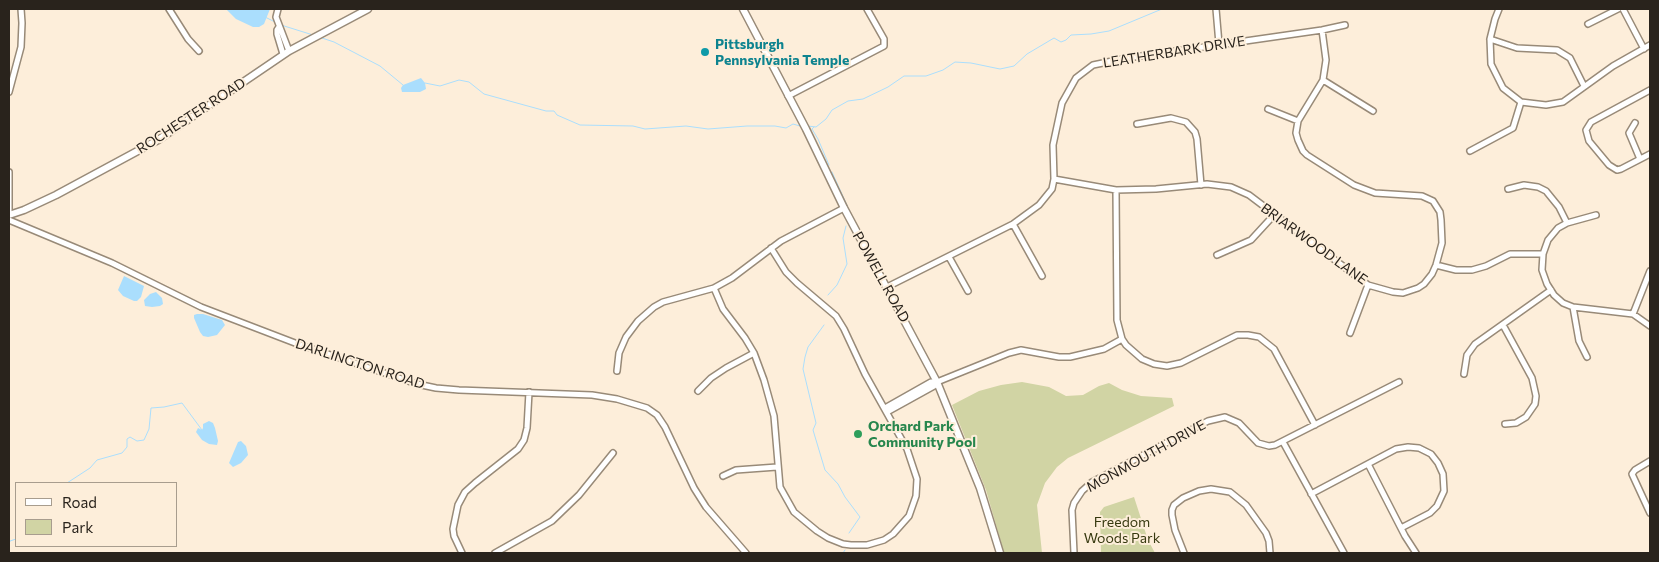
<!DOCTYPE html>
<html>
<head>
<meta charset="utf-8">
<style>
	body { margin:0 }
	#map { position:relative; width:1659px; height:562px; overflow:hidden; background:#fdeeda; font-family:Commissioner,sans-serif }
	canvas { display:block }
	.frame { position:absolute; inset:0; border:10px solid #29231c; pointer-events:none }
	.legend { position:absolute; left:15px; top:482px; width:162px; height:65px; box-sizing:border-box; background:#fdeeda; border:1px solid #a89d8e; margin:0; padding:6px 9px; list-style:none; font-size:15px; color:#29231c }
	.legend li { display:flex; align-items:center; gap:10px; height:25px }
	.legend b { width:25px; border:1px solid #a89d8e }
</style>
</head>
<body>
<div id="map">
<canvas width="1659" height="562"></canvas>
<div class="frame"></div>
<ul class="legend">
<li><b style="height:6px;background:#fff"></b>Road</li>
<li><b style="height:14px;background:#d1d4a4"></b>Park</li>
</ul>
</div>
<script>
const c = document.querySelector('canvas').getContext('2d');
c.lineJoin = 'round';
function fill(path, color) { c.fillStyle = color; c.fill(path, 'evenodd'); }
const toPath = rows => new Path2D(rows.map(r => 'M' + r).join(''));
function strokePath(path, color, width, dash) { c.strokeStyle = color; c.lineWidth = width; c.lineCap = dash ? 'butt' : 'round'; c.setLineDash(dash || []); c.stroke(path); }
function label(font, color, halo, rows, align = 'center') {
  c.font = font + ' Commissioner,sans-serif'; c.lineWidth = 4; c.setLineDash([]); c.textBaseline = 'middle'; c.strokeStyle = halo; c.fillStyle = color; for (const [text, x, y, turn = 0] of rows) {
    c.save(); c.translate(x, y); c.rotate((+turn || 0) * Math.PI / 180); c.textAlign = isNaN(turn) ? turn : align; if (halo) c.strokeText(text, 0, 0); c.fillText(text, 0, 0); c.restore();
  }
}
const green = toPath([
	[1022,382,1049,387,1066,396,1083,395,1099,386,1109,383,1122,390,1141,396,1172,398,1174,406,1068,458,1057,467,1045,483,1037,505,1042,553,1004,553,986,490,952,405,979,391,1001,385],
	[1134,497,1148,540,1155,553,1101,553,1100,512,1104,507]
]);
const water = toPath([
	[226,9,270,9,264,24,259,27,253,27,236,19],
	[421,78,425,83,426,89,420,92,402,92,401,88,403,85],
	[124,276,144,286,141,297,137,301,134,301,123,296,118,290],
	[156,292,162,298,163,304,160,306,152,307,145,306,144,300,150,294],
	[197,314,203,314,222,320,225,325,217,335,208,337,203,336,200,332,194,318,194,315],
	[209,421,213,423,215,428,218,441,217,445,209,444,202,440,196,432,198,428,202,430,203,428,203,424],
	[241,441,246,446,248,455,241,463,233,467,229,463,238,442]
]);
const stream = toPath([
	[265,17,275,22],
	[281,25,313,35],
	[319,37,334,42,380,66,403,85],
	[425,83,440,86,459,80,469,82,484,94,546,111,554,111,557,115,580,125,633,126,645,129,686,126,708,129,747,126,775,126,786,128,793,124,800,126],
	[808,126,816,127,826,119,832,110,848,101,863,99,888,87,904,76,926,76,943,70,955,62,971,63,1000,69,1014,66,1027,54,1054,38,1061,42,1066,40,1071,35,1091,34,1109,31,1162,9],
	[814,127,812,129,818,139,829,165],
	[832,172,850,212],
	[828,295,837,285,847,264,843,238,846,226],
	[824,325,808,347,805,357,803,369,816,423,813,430,825,470,838,484,845,497,860,517,849,533],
	[67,483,90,468,97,460,122,453,127,447,127,439,130,437,137,441,144,440,149,429,151,408,164,407,182,403,202,430],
	[9,543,10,541,16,539],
	[843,553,845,550]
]);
const minor = toPath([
	[169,9,188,39,199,51],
	[278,9,276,17,289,51],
	[1216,9,1219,44],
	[1499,9,1495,19,1490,39,1491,64,1503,88,1521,102],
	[1623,9,1644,49],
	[1588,24,1618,9],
	[279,27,277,30,277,34,283,54],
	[1490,39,1517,48,1557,50,1570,58,1584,86],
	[1323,80,1373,111],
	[1650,90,1591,122,1586,130,1589,141,1609,165,1617,170,1621,169,1650,154],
	[9,92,21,47,22,23,21,9],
	[788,96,884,46,884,39,867,9],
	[1521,102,1546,105,1563,102,1613,66,1650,45],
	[1268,109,1298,121],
	[1635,123,1629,133,1640,159],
	[1137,124,1171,118,1186,122,1195,132,1197,139,1201,185],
	[1470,151,1513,128,1521,102],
	[9,172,9,212],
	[1054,179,1116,190,1156,189,1207,184,1231,187,1249,195,1368,285,1393,292,1403,293,1418,288,1424,284,1432,274,1436,265,1442,243,1441,220,1440,212,1433,201,1422,196,1375,193,1354,185,1307,155,1303,151,1298,140,1296,133,1298,121,1323,80,1326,60,1322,30],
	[1508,189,1524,185,1538,187,1546,191,1559,207,1567,223],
	[1116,190,1117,320,1122,339,1126,345,1142,359,1154,364,1167,366,1181,363,1237,335,1248,335,1259,337,1274,349,1315,425],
	[9,220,112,263,201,307,295,343,417,384,436,388,459,390,592,395,617,399,647,408,657,415,665,427,694,488,706,507,746,553],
	[1013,224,1042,276],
	[1543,254,1548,240,1558,228,1567,223,1596,215],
	[1217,255,1251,240,1274,215],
	[949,257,968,291],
	[1436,265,1456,270,1472,270,1486,266,1510,254,1543,254,1542,270,1547,284,1554,295,1563,303,1573,307,1633,314,1650,326],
	[887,287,1013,224,1039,205,1052,189,1054,179,1053,145,1062,103,1076,78,1093,65,1127,58,1322,30,1345,25],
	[714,288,723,309,745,338,754,353,764,380,774,416,780,487,794,512,817,531,828,538,843,544,851,545,867,545,884,540,893,534,909,516,916,496,917,479,907,449,865,374,844,329,836,316,797,283,786,272,771,248],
	[1573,307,1579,341,1587,357],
	[1633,314,1650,271],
	[1503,325,1532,378,1536,396,1535,404,1526,417,1516,423,1505,424],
	[1350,333,1368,285],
	[617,371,619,353,626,337,638,321,654,307,663,302,714,288,732,278,781,241,844,208],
	[1464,374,1467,355,1475,344,1551,290],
	[698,391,711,378,726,368,754,353],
	[885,408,931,382,937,382,1009,353,1021,350,1059,357,1070,357,1104,349,1122,339],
	[887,412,934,386,937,382],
	[1283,442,1344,553],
	[1650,461,1635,470,1632,474,1650,513],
	[1368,464,1405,536,1416,553],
	[723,476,736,470,777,467],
	[1311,494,1396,449,1408,447,1419,448,1431,454,1438,463,1443,474,1444,491,1437,506,1430,513,1401,528],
	[462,553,454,536,453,529,458,505,465,492,475,483,518,449,524,440,527,428,529,392],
	[495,553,552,521,579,495,613,453],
	[1074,553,1072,510,1074,503,1082,491,1092,482,1166,443,1208,421,1225,417,1239,423,1258,443,1269,446,1275,445,1399,382],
	[1184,553,1175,530,1172,515,1172,510,1174,505,1183,498,1199,491,1211,489,1230,492,1246,505,1266,533,1269,541,1270,553]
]);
const tertiary = toPath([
	[743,9,806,129,844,208,937,382,980,488,1000,553],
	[9,215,24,210,56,195,158,140,289,51,368,9]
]);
const markers = [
	[705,52,5,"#0f9aa8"],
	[858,434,5,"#2e9e5b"]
];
const cultureNames = [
	["Pittsburgh",715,44],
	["Pennsylvania Temple",715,60]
];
const streetNames = [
	["LEATHERBARK DRIVE",1174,52,-9],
	["ROCHESTER ROAD",191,116,-33],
	["BRIARWOOD LANE",1314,244,36],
	["POWELL ROAD",881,277,61],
	["DARLINGTON ROAD",360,364,18],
	["MONMOUTH DRIVE",1146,456,-29]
];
const leisureNames = [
	["Orchard Park",868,426],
	["Community Pool",868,442]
];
const parkNames = [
	["Freedom",1122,522],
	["Woods Park",1122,538]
];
fill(green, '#d1d4a4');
fill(water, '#aadefd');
strokePath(stream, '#aadefd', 1);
strokePath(minor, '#988a78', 8);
strokePath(tertiary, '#988a78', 9);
strokePath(minor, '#fff', 5);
strokePath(tertiary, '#fff', 6);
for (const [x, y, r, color] of markers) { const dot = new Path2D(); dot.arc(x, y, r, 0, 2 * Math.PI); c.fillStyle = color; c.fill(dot); strokePath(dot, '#fdeeda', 2); }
label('bold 14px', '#0d838f', '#fdeeda', cultureNames, 'left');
label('14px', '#29231c', '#fdeeda', streetNames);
label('bold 14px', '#27864d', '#fdeeda', leisureNames, 'left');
label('14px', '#373910', '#fdeeda', parkNames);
</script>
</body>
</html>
